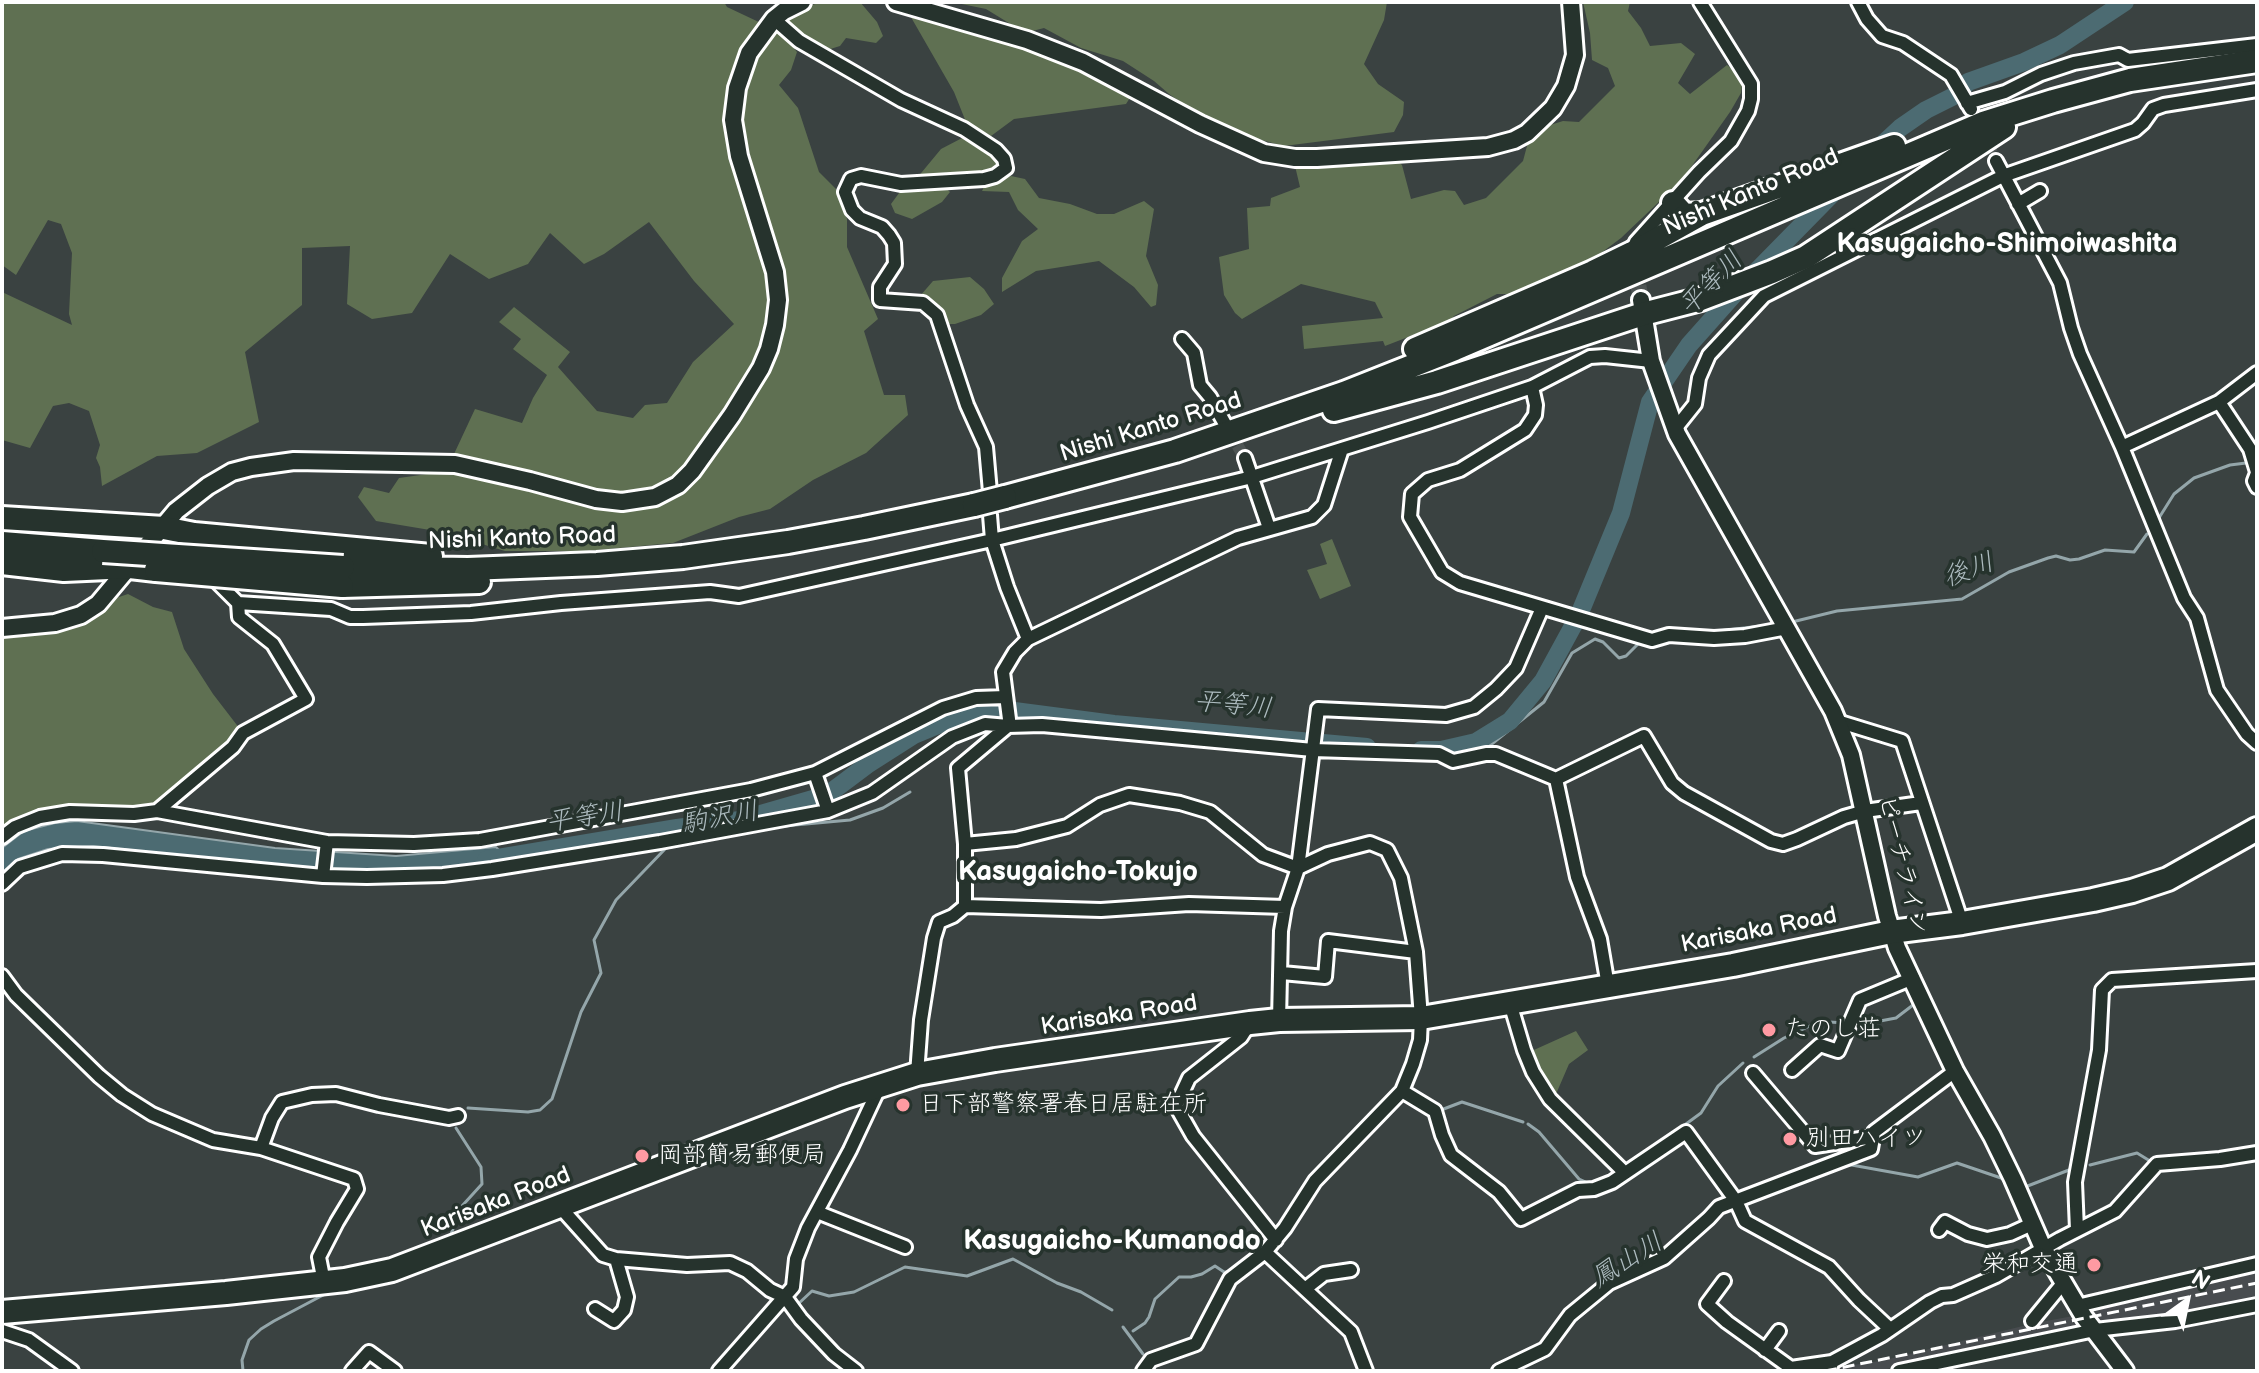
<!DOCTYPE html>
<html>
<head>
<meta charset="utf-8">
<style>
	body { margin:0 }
	#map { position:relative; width:2259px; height:1373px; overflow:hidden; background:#3a4241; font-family:"Balsamiq Sans",sans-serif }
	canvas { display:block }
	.frame { position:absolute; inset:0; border:4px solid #fff; pointer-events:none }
	.north { position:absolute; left:2147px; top:1261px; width:80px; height:80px; -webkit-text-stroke:6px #26332d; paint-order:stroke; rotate:33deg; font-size:22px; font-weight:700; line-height:32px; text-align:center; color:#fff }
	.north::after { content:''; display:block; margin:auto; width:28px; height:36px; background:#fff; clip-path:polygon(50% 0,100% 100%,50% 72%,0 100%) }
</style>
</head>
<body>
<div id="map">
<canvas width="2259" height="1373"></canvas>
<div class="frame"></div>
<div class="north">N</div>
</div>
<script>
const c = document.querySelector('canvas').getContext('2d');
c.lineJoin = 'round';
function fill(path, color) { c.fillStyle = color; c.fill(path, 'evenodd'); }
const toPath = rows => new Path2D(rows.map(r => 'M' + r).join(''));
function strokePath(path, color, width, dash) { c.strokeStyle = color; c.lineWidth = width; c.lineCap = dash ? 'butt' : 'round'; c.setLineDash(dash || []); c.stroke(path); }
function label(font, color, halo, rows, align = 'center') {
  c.font = font + ' "Balsamiq Sans","Klee One",sans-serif'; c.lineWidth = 7; c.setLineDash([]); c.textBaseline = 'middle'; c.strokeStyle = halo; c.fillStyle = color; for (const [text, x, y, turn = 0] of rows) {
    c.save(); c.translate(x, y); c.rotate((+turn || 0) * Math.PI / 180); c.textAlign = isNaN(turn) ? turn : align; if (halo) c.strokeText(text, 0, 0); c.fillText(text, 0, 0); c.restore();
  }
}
const built = toPath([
	[2257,1264,2257,1305,2082,1330,1877,1371,1816,1371,1885,1360,2035,1323,2090,1313,2136,1292]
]);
const green = toPath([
	[2,2,29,2,34,4,35,2,724,2,727,7,780,32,797,52,791,70,779,85,798,108,819,172,836,189,847,219,847,247,878,319,864,331,884,395,905,395,908,415,866,453,813,480,770,509,739,517,673,543,586,551,505,551,442,532,376,521,358,497,364,487,389,493,399,478,456,470,454,454,475,409,522,423,533,398,547,375,513,349,521,339,499,322,514,307,570,352,558,367,597,411,633,418,645,405,667,403,693,362,734,324,694,281,649,222,604,254,584,264,550,233,528,264,489,279,450,254,412,313,372,319,347,304,350,246,302,248,302,305,245,352,259,422,197,453,157,456,102,486,100,467,96,458,100,445,89,411,69,403,53,406,30,448,2,440,2,292,72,325,69,314,72,253,61,224,48,220,16,275,2,265],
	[822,2,860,2,877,22,883,36,876,43,846,38,840,46,824,51,802,40,784,20,802,8],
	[952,2,1387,2,1384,20,1364,64,1378,84,1404,102,1403,115,1394,132,1284,146,1250,137,1207,120,1169,94,1154,81,1123,61,1081,48,1044,28,1025,33,986,9],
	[1583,2,1630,2,1628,11,1641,28,1650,46,1681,43,1695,54,1678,83,1690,94,1727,65,1743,78,1741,93,1730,112,1682,180,1621,238,1593,259,1516,294,1497,294,1454,316,1442,330,1421,332,1385,346,1383,341,1304,349,1302,326,1383,318,1375,302,1301,284,1242,319,1235,313,1224,295,1219,257,1249,249,1247,208,1270,206,1271,198,1300,187,1295,166,1388,153,1402,165,1411,199,1444,190,1455,191,1464,205,1486,198,1523,161,1531,131,1563,121,1579,122,1615,86,1608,68,1592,60,1590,33],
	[908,12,1044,52,1133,93,1126,104,1014,119,991,136,966,122,954,92],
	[964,137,993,153,999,162,997,168,989,172,955,177,917,178,941,149],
	[1011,176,1025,179,1039,198,1070,204,1097,214,1114,214,1144,201,1154,209,1146,256,1158,285,1156,305,1151,307,1134,287,1099,261,1036,271,1002,292,1002,278,1022,241,1038,229,1018,210,1009,192,982,191,984,187],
	[944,186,950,192,942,202,912,219,895,213,891,204,902,189],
	[970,277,984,289,994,304,981,315,955,324,947,324,936,307,920,296,933,281],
	[1332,539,1351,586,1320,599,1307,570,1327,564,1320,544],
	[128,594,153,607,172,612,184,649,213,694,243,733,157,811,70,812,2,837,2,628,98,604],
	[1576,1031,1588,1050,1569,1064,1553,1101,1525,1054]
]);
const water = toPath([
	[77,821,275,848,396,856,496,847,514,864,397,873,267,865,93,846,48,849,18,859,2,873,2,848,24,831,55,823,77,821]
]);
const stream = toPath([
	[2157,521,2174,494,2194,478,2230,465,2246,463],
	[1792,622,1837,611,1962,599,2009,572,2048,558,2056,556,2070,560,2079,559,2105,550,2134,552,2147,534],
	[1710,632,1769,625],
	[1651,633,1669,628,1690,631],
	[1471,751,1488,747,1544,702,1572,653,1595,639,1603,642,1619,658,1626,656,1639,643],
	[1857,1023,1864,1024,1896,1018,1913,1005],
	[1754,1057,1784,1038,1814,1024,1828,1022,1848,1023],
	[468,1108,528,1112,540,1110,552,1099,581,1012,601,973,594,940,616,900,666,848,773,827,850,820,883,808,910,792],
	[1441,1110,1462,1102,1523,1122],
	[1528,1124,1539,1132,1579,1179,1590,1184],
	[1660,1143,1701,1113,1718,1086,1743,1063],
	[1846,1164,1918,1177,1957,1163,2004,1179],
	[2090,1165,2137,1153,2150,1161,2154,1161],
	[2025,1187,2069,1170],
	[1715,1221,1727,1209],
	[449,1239,462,1206,482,1184,481,1167,456,1128],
	[1688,1245,1703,1231],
	[797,1305,812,1291,829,1296,854,1292,905,1267,967,1276,1013,1259,1057,1283,1081,1292,1112,1310],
	[1570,1325,1612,1288],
	[1123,1327,1143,1354],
	[1133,1331,1145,1323,1149,1317,1155,1299,1179,1277,1191,1277,1202,1274,1215,1266,1224,1272,1231,1272],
	[243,1371,242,1360,249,1340,261,1329,274,1321,327,1293]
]);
const river = toPath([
	[1873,153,1900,128,1926,110,1956,95,1968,82,2024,62,2060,45,2125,2],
	[1421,750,1441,750,1476,742,1510,721,1543,681,1579,615,1621,513,1650,402,1689,345,1737,291,1838,188],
	[486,860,677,828,740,820,827,795,867,765,914,735,972,711,999,709,1114,724,1367,747]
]);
const streetTunnel = toPath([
	[1971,110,1996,161],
	[1228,430,1245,458]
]);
const secondaryTunnel = toPath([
	[1634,262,1641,300]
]);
const street = toPath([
	[1858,2,1867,19,1882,36,1903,43,1951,75,1971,109],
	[774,19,799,41,901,100,964,129,996,150,1004,159,1006,168,995,176,984,179,901,184,861,176,851,179,845,192,852,210,860,218,882,227,889,235,894,243,895,264,880,287,880,300,923,303,937,315,967,405,986,447,990,492],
	[1967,103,2005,92,2041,74,2074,63,2119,55,2128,60,2257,45],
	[1996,161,2060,283,2071,328,2080,354,2122,447,2184,598,2197,618,2217,690,2247,734,2257,743],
	[2018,204,2040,191],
	[1634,247,1636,242,1699,172,1731,141,1748,111,1751,99,1751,84,1700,2],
	[1182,339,1194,353,1200,385,1210,397,1225,424],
	[1532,387,1536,405,1535,415,1525,430,1460,470,1428,480,1412,494,1410,517,1442,572,1460,583,1652,640,1669,635,1714,638,1745,636,1787,628],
	[2219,402,2250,449,2257,472],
	[1675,429,1695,404,1699,378,1709,355,1764,296,2003,176,2135,130,2143,123,2153,109,2164,105,2257,90],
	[2122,447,2219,402,2257,373],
	[1245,458,1269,528],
	[2257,473,2254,481,2257,487],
	[990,515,992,540,1007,587,1028,639],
	[238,603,331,609,350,617,363,617,471,613,561,603,710,592,739,596,992,540,1252,477,1428,422,1532,387,1590,357,1605,356,1651,361],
	[1837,721,1902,741,1962,923],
	[815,773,828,811],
	[1556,779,1577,877,1600,939,1608,986],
	[157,811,327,842,414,844,480,840,751,790,815,773,943,708,976,698,1006,697],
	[2,837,15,827,40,817,70,812,134,814,157,811,233,747,243,733,306,699,273,644,239,617,238,603,211,576],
	[965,844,1016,839,1067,826,1100,805,1129,795,1180,803,1210,812,1263,855,1298,868,1328,854,1370,843,1387,850,1401,878,1416,952,1421,1018,1420,1040,1413,1064,1402,1091,1315,1181,1285,1228,1265,1252,1230,1279,1196,1344,1151,1360,1143,1371],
	[323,876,327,842],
	[2,884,20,867,62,854,103,855,323,876,367,877,443,875,492,869,660,842,828,811,872,793,952,737,985,724,1008,726,1042,725,1313,750,1439,754,1453,761,1486,754,1496,754,1556,779,1644,736,1672,783,1684,793,1771,841,1783,844,1797,839,1844,817,1865,811,1921,803],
	[965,906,965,844,958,768,1008,726,1009,719,1003,672,1015,652,1028,639,1238,538,1312,517,1324,505,1342,449],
	[1282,973,1325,977,1328,941,1416,952],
	[2,976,16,995,99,1076,122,1095,152,1114,213,1140,261,1148,354,1179,357,1189,337,1222,319,1257,324,1282],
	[1510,1003,1524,1050,1533,1072,1550,1099,1625,1173],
	[1279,1020,1281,931,1285,907,1298,868,1318,709,1446,715,1474,707,1496,689,1516,668,1542,608],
	[1250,1023,1241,1037,1189,1078,1176,1106,1193,1136,1276,1240],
	[1792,1070,1820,1045,1838,1051,1860,1000,1913,978],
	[1753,1073,1815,1146,1873,1137],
	[917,1074,921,1020,934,938,939,922,953,916,965,906,1101,910,1189,904,1285,907],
	[1402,1091,1435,1111,1442,1135,1451,1155,1499,1192,1521,1219,1578,1190,1594,1189,1612,1182,1686,1132,1736,1201,1745,1221,1829,1267,1859,1300,1890,1329],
	[261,1148,272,1118,282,1102,312,1095,336,1094,379,1105,449,1118,458,1116],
	[560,1207,603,1255,616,1259,687,1265,730,1263,747,1271,770,1290,785,1297,801,1319,834,1354,856,1371],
	[817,1212,905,1247],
	[1939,1230,1945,1222,1968,1234,1987,1239,2010,1234,2032,1224],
	[2077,1230,2075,1182,2099,1050,2102,990,2112,980,2257,971],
	[1265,1252,1351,1332,1366,1371],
	[1724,1281,1707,1304,1727,1322,1791,1368,1832,1362],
	[1305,1289,1324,1274,1351,1270],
	[2077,1306,2257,1264],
	[595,1309,614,1321,624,1310,627,1297,616,1259],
	[2032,1321,2064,1282],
	[2,1331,29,1340,72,1371],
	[1765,1350,1779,1331],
	[352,1371,369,1352,395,1371],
	[719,1371,793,1287,796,1259,808,1228,850,1150,880,1086],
	[1499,1371,1545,1349,1570,1315,1609,1283,1664,1258,1709,1218,1719,1207,1871,1149,1874,1132,1955,1071],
	[1830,1371,1832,1362,1882,1335,1930,1302,1942,1296,1953,1295,1996,1276,2060,1239,2115,1211,2157,1164,2220,1159,2257,1153],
	[1899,1371,2095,1330,2175,1321,2257,1305]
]);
const secondary = toPath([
	[896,2,1027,40,1083,62,1200,124,1264,153,1295,158,1317,158,1488,147,1514,140,1527,133,1553,108,1566,86,1575,55,1571,2],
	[1641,300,1651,361,1677,434,1833,711,1851,755,1887,916,1897,948,1955,1071,1992,1136,2013,1179,2043,1248,2084,1317,2125,1371],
	[2,628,55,623,81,615,98,604,176,511,208,486,232,472,251,467,294,461,455,464,530,481,596,499,622,502,655,497,678,485,692,471,732,415,761,368,769,349,775,325,778,300,775,272,739,156,733,120,737,88,749,53,774,19,784,11,802,2]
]);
const highway = toPath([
	[1673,203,1684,215,1702,214],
	[1415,349,1593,272,1632,253,1702,214,1894,146],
	[1334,410,1437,382,1643,314,1701,299,1772,272,1806,257,2004,127],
	[1005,497,1175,451,1344,393,1455,349,1983,123,2053,101,2130,80,2257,61],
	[2,518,164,528,194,534,431,556],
	[2,543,103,551],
	[2,563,64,570,130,567,156,570],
	[343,567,468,569,597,564,683,557,788,542,864,528,974,505],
	[342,586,479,582],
	[2,1312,226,1293,345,1280,392,1270,845,1097,917,1074,995,1060,1250,1023,1279,1020,1421,1018,1733,965,1891,932,1962,923,2093,900,2132,891,2168,879,2257,829]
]);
const rail = toPath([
	[1825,1371,2257,1283]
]);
const highwayBridge = toPath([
	[974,505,1005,497],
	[103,551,343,567],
	[156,570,342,586]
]);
const markers = [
	[1769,1030,8,"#ff9aa2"],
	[903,1105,8,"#ff9aa2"],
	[1790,1139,8,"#ff9aa2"],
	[642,1156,8,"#ff9aa2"],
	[2094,1265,8,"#ff9aa2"]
];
const streetNames = [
	["Nishi Kanto Road",1751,193,-23],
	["Nishi Kanto Road",1151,428,-17],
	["Nishi Kanto Road",522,539,-2],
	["ピーチライン",1902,865,76],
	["Karisaka Road",1759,931,-11],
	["Karisaka Road",1119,1016,-9],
	["Karisaka Road",496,1203,-21]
];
const poiNames = [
	["たのし荘",1785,1030],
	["日下部警察署春日居駐在所",919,1105],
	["別田ハイツ",1806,1139],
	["岡部簡易郵便局",658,1156],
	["栄和交通",2078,1265,"right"]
];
const waterNames = [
	["平等川",1712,284,-46],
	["後川",1969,571,-20],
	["平等川",1233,706,6],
	["平等川",585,818,-9],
	["駒沢川",720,819,-11],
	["鳳山川",1628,1261,-32]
];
const quarterNames = [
	["Kasugaicho-Shimoiwashita",2007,245],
	["Kasugaicho-Tokujo",1078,873],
	["Kasugaicho-Kumanodo",1112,1242]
];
fill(built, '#484c4f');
fill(green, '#5f7052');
fill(water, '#4c6b72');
strokePath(water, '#94a6aa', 2);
strokePath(stream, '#94a6aa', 3);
strokePath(river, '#4c6b72', 18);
strokePath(streetTunnel, '#4e5554', 12, [12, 6]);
strokePath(secondaryTunnel, '#4e5554', 16, [16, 8]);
strokePath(street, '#fff', 18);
strokePath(secondary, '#fff', 22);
strokePath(highway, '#fff', 28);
strokePath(street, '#26332d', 12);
strokePath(secondary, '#26332d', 16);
strokePath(highway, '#26332d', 22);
strokePath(rail, '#fff', 3, [12, 6]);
strokePath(highwayBridge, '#fff', 28, []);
strokePath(highwayBridge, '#26332d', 22);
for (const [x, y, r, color] of markers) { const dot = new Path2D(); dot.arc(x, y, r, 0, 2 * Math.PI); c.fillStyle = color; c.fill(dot); strokePath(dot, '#26332d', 3); }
label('24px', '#fff', '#26332d', streetNames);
label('24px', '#fff', '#26332d', poiNames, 'left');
label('italic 26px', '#aebcc0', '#26332d', waterNames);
label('bold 28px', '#fff', '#26332d', quarterNames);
</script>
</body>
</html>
